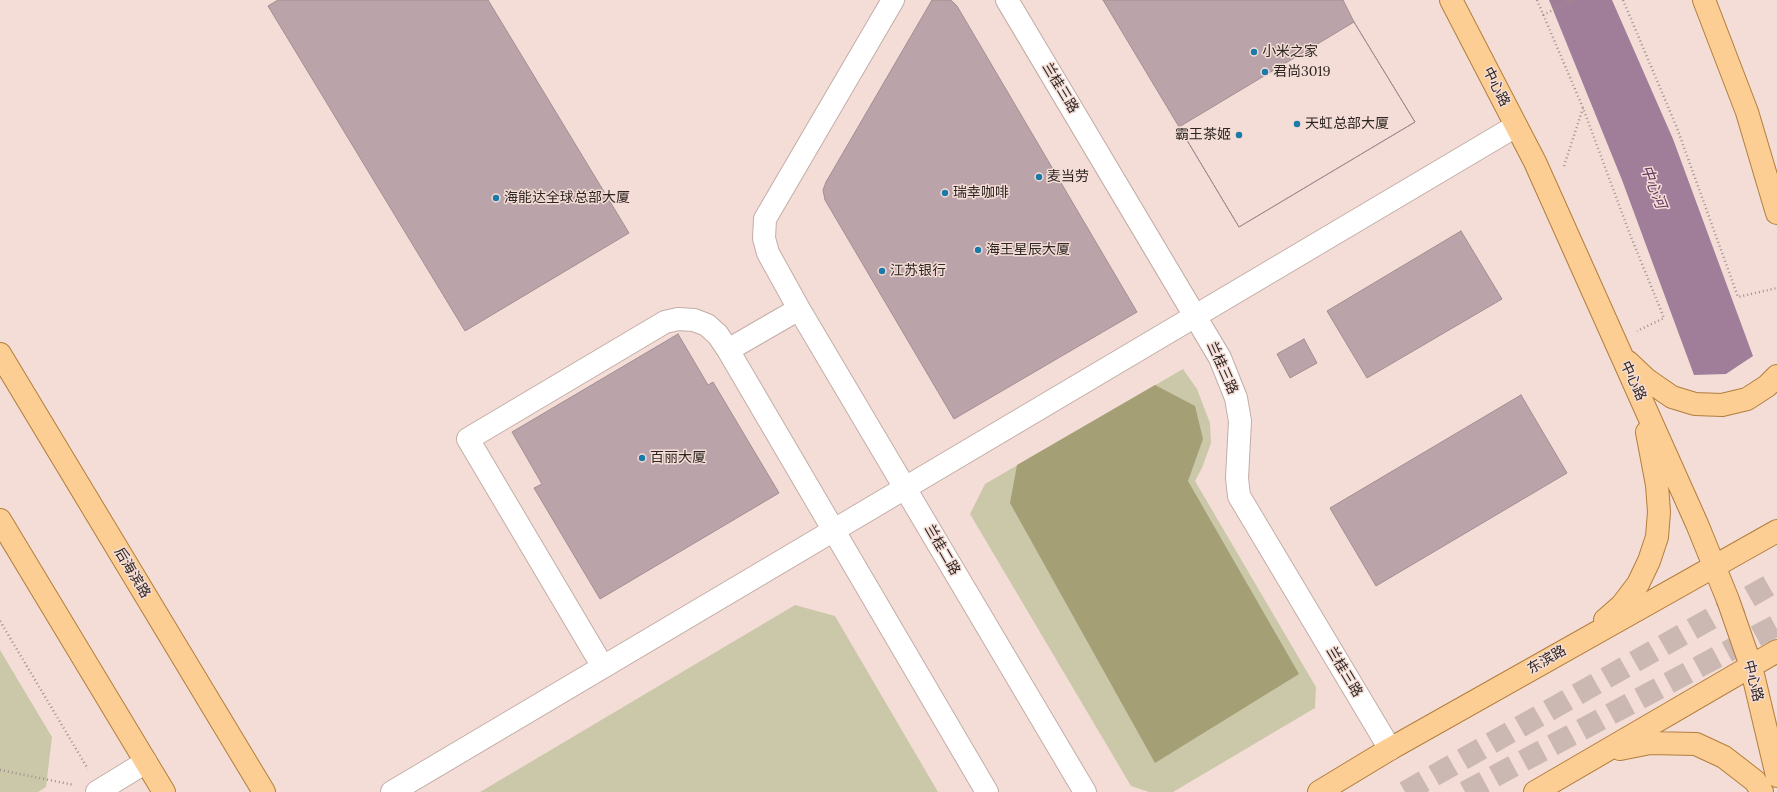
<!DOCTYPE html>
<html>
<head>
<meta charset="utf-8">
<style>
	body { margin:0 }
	canvas { display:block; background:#f4ddd6 }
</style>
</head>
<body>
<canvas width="1777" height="792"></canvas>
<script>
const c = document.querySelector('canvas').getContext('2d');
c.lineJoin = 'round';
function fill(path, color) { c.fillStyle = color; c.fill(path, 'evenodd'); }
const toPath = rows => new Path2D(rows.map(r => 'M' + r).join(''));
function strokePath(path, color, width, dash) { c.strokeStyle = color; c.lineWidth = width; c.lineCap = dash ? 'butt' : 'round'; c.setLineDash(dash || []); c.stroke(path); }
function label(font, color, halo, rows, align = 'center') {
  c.font = font + ' Lora,"Noto Sans SC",serif'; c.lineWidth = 3; c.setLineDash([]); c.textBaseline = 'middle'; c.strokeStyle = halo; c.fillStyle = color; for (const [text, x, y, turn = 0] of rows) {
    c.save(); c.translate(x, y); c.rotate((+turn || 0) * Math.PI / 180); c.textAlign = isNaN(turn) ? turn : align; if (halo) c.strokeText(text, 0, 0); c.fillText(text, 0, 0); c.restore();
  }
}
const green = toPath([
	[1183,369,1197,389,1210,423,1211,443,1202,468,1195,481,1316,687,1315,708,1173,792,1149,792,1131,786,970,514,985,484],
	[795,605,835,616,938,792,480,792],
	[0,650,52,737,46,787,38,792,0,792]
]);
const forest = toPath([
	[1155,385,1195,406,1203,439,1188,481,1299,674,1155,763,1010,503,1017,465]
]);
const water = toPath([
	[1549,0,1612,0,1673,139,1753,356,1726,374,1694,375,1622,180]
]);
const building = toPath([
	[278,0,488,0,629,233,465,331,268,6,278,0],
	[932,0,951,0,957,6,1137,312,954,419,825,200,823,190,826,182,932,0],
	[1103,0,1343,0,1354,22,1415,122,1239,227,1103,0],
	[1354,22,1415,122,1239,227,1179,127,1354,22],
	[1461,231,1502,299,1367,378,1327,311,1461,231],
	[678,334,708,385,713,382,779,493,600,599,534,488,542,484,512,432,678,334],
	[1304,339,1317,363,1290,378,1277,354,1304,339],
	[1521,395,1567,473,1376,586,1330,508,1521,395]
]);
const highwayTunnel = toPath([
	[1405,792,1777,581],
	[1465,792,1777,625]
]);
const path = toPath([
	[1537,0,1583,108,1629,232,1664,318,1637,331],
	[1623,0,1677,128,1738,297,1777,288],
	[1543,15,1573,0],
	[1564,166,1583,108],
	[0,621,88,769],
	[0,770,74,785]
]);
const minor = toPath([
	[893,0,765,219,764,238,768,253,799,309,1085,792],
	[1007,0,1220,358,1236,398,1240,421,1237,478,1239,496,1390,749],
	[728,350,799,309],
	[603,667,468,439,665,322,678,319,694,320,707,325,718,335,728,350,987,792],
	[97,792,146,762],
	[392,792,1516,126]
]);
const major = toPath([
	[1451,0,1535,162,1697,524,1728,600,1751,666,1777,776],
	[1704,0,1747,112,1777,213],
	[0,354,264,792],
	[1628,362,1646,379,1672,397,1695,404,1722,405,1747,399,1767,386,1777,376],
	[0,520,164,792],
	[1605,620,1622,605,1638,584,1649,561,1657,537,1659,512,1657,485,1647,432],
	[1620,749,1650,743,1696,744,1724,757,1755,781,1762,792],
	[1319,792,1390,749,1777,531],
	[1535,792,1777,651]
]);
const markers = [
	[1254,52,4,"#1b7aa7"],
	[1265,72,4,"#1b7aa7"],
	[1297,124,4,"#1b7aa7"],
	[1239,135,4,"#1b7aa7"],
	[1039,177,4,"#1b7aa7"],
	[945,193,4,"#1b7aa7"],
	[496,198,4,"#1b7aa7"],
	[978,250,4,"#1b7aa7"],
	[882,271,4,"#1b7aa7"],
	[642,458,4,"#1b7aa7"]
];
const poiNames = [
	["小米之家",1262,52],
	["君尚3019",1273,72],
	["天虹总部大厦",1305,124],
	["霸王茶姬",1231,135,"right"],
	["麦当劳",1047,177],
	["瑞幸咖啡",953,193],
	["海能达全球总部大厦",504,198],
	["海王星辰大厦",986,250],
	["江苏银行",890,271],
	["百丽大厦",650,458]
];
const streetNames = [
	["中心路",1496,87,63],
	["兰桂三路",1060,88,59],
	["兰桂三路",1222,368,66],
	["中心路",1633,381,65],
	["兰桂二路",942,550,60],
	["后海滨路",132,573,59],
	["东滨路",1547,660,-30],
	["兰桂三路",1344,672,59],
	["中心路",1753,681,76]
];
const waterNames = [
	["中心河",1653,187,69]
];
fill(green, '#cbc8aa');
fill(forest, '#a49f75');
fill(water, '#a07e9a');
fill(building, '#bba4a9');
strokePath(building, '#a48d92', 1);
strokePath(highwayTunnel, '#ccb8b2', 22, [22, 11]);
strokePath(minor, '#c3ada6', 24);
strokePath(major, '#b27e3d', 24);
strokePath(path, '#a0908a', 2.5, [1, 3]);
strokePath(minor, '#fff', 22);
strokePath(major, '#fcce93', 22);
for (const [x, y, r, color] of markers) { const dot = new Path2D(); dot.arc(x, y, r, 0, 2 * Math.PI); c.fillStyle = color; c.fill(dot); strokePath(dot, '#f4ddd6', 1.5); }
label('14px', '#2d2522', '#f4ddd6', poiNames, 'left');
label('14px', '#2d2522', '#f4ddd6', streetNames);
label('italic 15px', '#65365e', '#f4ddd6', waterNames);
</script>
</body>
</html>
